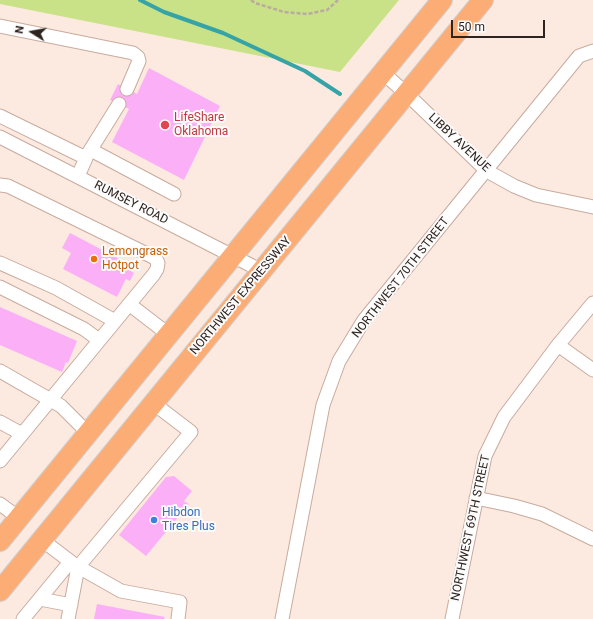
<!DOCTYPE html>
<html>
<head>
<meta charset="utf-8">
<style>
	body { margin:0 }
	#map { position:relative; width:593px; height:619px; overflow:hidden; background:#fceae1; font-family:Roboto,sans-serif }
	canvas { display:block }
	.north { position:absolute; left:12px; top:12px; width:40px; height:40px; -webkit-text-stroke:3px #fbfbfb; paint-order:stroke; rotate:281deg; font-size:11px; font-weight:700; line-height:16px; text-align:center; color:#2e231e }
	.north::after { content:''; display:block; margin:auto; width:14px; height:18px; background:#2e231e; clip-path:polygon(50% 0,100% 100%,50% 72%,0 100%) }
	.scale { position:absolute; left:451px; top:20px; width:94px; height:18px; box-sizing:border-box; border:2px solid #2e231e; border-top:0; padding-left:5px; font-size:12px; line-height:14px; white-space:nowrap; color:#2e231e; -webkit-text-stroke:3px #fbfbfb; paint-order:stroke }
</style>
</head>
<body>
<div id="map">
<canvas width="593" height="619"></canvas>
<div class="north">N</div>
<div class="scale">50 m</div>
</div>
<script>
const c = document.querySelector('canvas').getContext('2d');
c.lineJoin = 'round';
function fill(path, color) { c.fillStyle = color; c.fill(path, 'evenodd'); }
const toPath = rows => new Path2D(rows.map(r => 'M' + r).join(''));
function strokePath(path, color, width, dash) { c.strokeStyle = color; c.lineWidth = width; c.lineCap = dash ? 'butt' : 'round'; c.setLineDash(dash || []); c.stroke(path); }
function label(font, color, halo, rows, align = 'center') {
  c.font = font + ' Roboto,sans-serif'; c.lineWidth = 4; c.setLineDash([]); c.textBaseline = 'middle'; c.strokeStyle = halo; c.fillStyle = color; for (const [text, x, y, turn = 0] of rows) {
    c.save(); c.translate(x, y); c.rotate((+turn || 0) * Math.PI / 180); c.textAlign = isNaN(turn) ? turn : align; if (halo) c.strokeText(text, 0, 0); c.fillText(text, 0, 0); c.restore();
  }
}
const green = toPath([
	[0,0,399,0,340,72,0,4]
]);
const stream = toPath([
	[140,0,164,12,223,33,305,71,340,94]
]);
const building = toPath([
	[149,68,220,106,184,180,112,142,129,109,110,100,118,84,137,94],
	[70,233,133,266,131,271,134,273,130,281,126,279,117,297,63,269,71,253,62,248],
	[0,307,77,341,68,363,66,362,62,372,0,345],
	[174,476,192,491,184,501,189,504,146,556,119,535,166,477],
	[97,604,165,617,164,619,94,619]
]);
const path = toPath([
	[251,0,255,3,284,12,307,14,327,10,338,0]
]);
const minor = toPath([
	[0,26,133,53,138,57,139,61,127,89],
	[383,73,407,94,487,171,514,186,536,195,593,207],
	[0,116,86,158,78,176],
	[0,137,262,271],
	[91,150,174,194],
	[86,157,119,104],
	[0,185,8,186,151,256,156,259,158,263,157,269,154,274,0,461],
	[0,263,56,288,115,321],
	[0,287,84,329,99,340],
	[129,304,168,334],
	[558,345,593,370],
	[0,371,61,406,88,433],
	[0,422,22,434],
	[476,498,514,506,542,514,593,539],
	[0,504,19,518],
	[42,540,75,565,121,591,180,602,178,619],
	[40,599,71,605],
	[23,619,70,562],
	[68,619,78,567,191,432,153,403],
	[282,619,323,405,339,361,364,320,579,56,593,51],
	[452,619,485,456,504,417,558,345,593,303]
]);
const highway = toPath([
	[0,541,442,0],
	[0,591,483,0]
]);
const markers = [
	[165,125,5,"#e0444e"],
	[94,259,4,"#e8710a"],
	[154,520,4,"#3f7fe0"]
];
const healthNames = [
	["LifeShare",174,118],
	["Oklahoma",174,132]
];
const streetNames = [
	["LIBBY AVENUE",459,143,43],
	["RUMSEY ROAD",131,203,27],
	["NORTHWEST 70TH STREET",401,278,-52],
	["NORTHWEST EXPRESSWAY",241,296,-50],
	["NORTHWEST 69TH STREET",471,528,-78]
];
const foodNames = [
	["Lemongrass",102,252],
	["Hotpot",102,266]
];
const shopNames = [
	["Hibdon",162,513],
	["Tires Plus",162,527]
];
fill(green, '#c9e287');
strokePath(stream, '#36a3a6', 4);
fill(building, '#fbaff6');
strokePath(minor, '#c8ab9d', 15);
strokePath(highway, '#d1cfce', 22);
strokePath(path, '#baaaa2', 2.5, [4, 2]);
strokePath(minor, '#fff', 13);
strokePath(highway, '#fcad76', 20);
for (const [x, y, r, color] of markers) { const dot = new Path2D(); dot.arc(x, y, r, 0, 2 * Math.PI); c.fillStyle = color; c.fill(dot); strokePath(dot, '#fbfbfb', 1.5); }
label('12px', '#be3a42', '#fbfbfb', healthNames, 'left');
label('12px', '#2e231e', '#fbfbfb', streetNames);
label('12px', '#c56008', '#fbfbfb', foodNames, 'left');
label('12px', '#366cbe', '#fbfbfb', shopNames, 'left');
</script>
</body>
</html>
